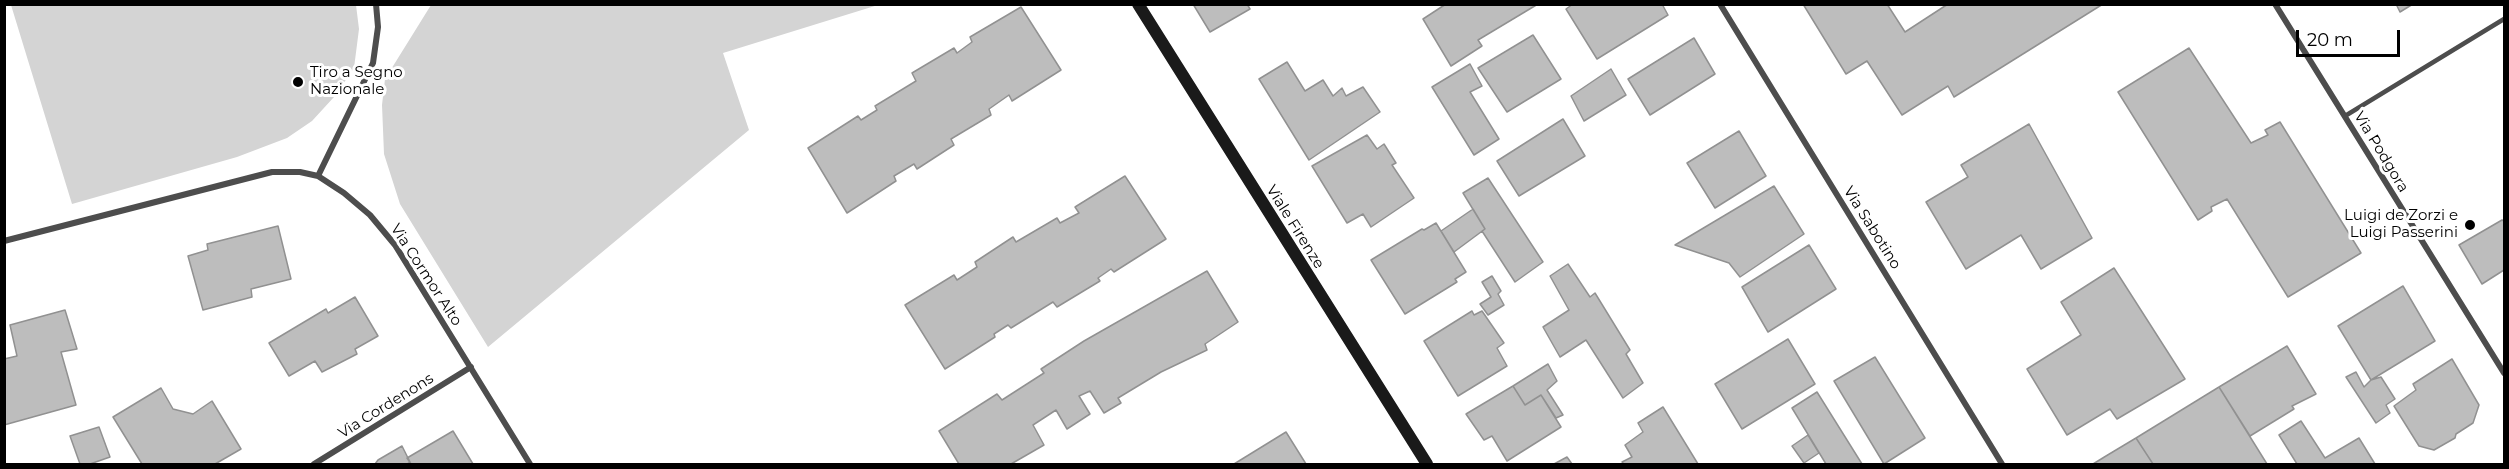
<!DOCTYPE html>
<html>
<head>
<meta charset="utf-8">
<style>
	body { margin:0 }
	#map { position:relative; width:2509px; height:469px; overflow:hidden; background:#fff; font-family:Montserrat,sans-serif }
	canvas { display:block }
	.frame { position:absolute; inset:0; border:6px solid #000; pointer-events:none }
	.scale { position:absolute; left:2296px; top:30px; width:104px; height:27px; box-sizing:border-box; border:3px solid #000; border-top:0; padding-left:8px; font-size:18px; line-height:21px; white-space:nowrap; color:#000; -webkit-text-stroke:4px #fff; paint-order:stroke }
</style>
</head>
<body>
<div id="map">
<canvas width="2509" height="469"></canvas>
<div class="frame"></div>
<div class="scale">20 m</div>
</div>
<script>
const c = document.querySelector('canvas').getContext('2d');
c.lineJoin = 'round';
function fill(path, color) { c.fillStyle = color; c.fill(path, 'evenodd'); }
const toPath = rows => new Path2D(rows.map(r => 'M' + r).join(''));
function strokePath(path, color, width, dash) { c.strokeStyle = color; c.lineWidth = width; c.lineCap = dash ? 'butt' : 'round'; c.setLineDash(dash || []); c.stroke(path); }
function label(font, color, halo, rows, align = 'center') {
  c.font = font + ' Montserrat,sans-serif'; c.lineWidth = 6; c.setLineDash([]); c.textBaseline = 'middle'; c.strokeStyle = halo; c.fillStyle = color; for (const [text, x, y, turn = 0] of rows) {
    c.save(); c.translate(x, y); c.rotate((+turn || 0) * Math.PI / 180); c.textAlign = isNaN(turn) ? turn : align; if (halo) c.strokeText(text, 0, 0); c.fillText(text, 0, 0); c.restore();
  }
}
const green = toPath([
	[11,5,356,5,359,29,354,68,334,97,312,121,287,138,237,157,72,204],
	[431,5,431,4,878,5,723,53,749,130,488,347,400,204,384,154,382,105,385,79]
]);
const building = toPath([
	[1193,4,1247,4,1250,9,1210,32,1193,4],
	[1446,4,1538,4,1478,40,1482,46,1451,66,1423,19,1446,4],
	[1573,4,1662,4,1668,15,1597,59,1566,9,1573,4],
	[1803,4,1887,4,1905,32,1948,4,2103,4,1954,97,1948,86,1902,115,1867,61,1846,74,1803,4],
	[2396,4,2413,4,2400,12,2396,4],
	[1021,7,1061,70,1012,101,1009,95,989,109,991,115,951,139,954,145,917,169,914,164,894,176,896,181,847,213,808,148,858,116,861,120,877,110,875,106,916,81,912,73,954,48,957,53,972,42,970,37,1021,7],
	[1533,35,1561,79,1507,112,1478,68,1533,35],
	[1694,38,1715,74,1650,115,1628,79,1694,38],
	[2189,48,2251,143,2268,135,2265,130,2280,122,2361,253,2288,297,2227,199,2211,207,2212,211,2198,220,2118,92,2189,48],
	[1287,62,1305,91,1323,80,1333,96,1342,88,1346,96,1363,87,1380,112,1309,160,1259,79,1287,62],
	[1470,64,1482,86,1470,92,1499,139,1474,155,1432,87,1470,64],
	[1611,69,1626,95,1584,121,1571,96,1611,69],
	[1563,119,1585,156,1519,196,1497,161,1563,119],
	[2029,124,2092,238,2041,269,2021,235,1966,269,1926,202,1968,177,1961,165,2029,124],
	[1739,131,1766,176,1715,208,1687,163,1739,131],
	[1367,135,1377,149,1384,144,1396,163,1392,165,1414,198,1371,227,1363,214,1347,223,1312,166,1367,135],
	[1125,176,1166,239,1114,272,1111,269,1098,278,1100,281,1057,307,1053,302,1011,328,1008,325,994,334,995,337,945,369,905,305,954,275,957,280,977,267,975,262,1013,237,1016,242,1057,218,1060,223,1079,213,1075,207,1125,176],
	[1488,178,1543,262,1515,282,1482,231,1485,229,1463,193,1488,178],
	[1774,186,1804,234,1740,277,1729,263,1675,245,1774,186],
	[1473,209,1485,229,1454,252,1441,231,1473,209],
	[2502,220,2504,221,2504,270,2482,284,2459,245,2502,220],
	[1436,223,1466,272,1455,279,1457,282,1405,314,1371,260,1422,229,1424,230,1436,223],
	[278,226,291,279,251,289,252,297,203,310,188,256,208,250,207,244,278,226],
	[1809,245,1836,289,1768,332,1742,287,1809,245],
	[1568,264,1590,297,1595,293,1630,350,1626,354,1643,383,1623,398,1586,340,1560,357,1543,327,1569,310,1550,276,1568,264],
	[2114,268,2185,379,2117,419,2110,409,2067,435,2027,369,2081,335,2061,302,2114,268],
	[1207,271,1238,322,1205,344,1207,350,1161,372,1118,398,1121,403,1104,413,1090,391,1079,396,1090,414,1067,429,1056,410,1033,425,1044,445,1011,464,959,464,939,431,997,394,1002,400,1044,373,1041,369,1084,341,1207,271],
	[1492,276,1501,291,1498,294,1504,305,1488,315,1480,304,1491,297,1482,282,1492,276],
	[2403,286,2435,341,2371,380,2338,326,2403,286],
	[355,297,378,336,355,349,357,354,322,372,315,361,289,376,269,343,326,309,328,313,355,297],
	[65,310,77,349,61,352,76,405,4,425,4,359,17,356,10,325,65,310],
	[1472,311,1474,315,1482,311,1504,343,1497,348,1507,366,1458,396,1424,341,1472,311],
	[1788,339,1815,384,1742,429,1715,384,1788,339],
	[2287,346,2316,394,2292,406,2294,409,2250,436,2219,387,2287,346],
	[1875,357,1925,438,1884,464,1834,381,1875,357],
	[2452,359,2479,405,2473,423,2456,434,2455,438,2434,450,2419,446,2394,406,2416,390,2413,384,2452,359],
	[1548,364,1557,381,1547,390,1563,415,1556,418,1541,395,1525,405,1513,386,1548,364],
	[2356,372,2364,387,2371,380,2381,377,2395,399,2386,405,2390,413,2376,423,2346,377,2356,372],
	[1513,386,1525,405,1541,395,1561,427,1507,461,1492,436,1484,440,1466,414,1513,386],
	[2219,387,2267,464,2153,464,2136,438,2219,387],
	[161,388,173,409,193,414,212,401,241,449,215,464,142,464,113,417,161,388],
	[1817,392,1862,464,1826,464,1792,408,1817,392],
	[1663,407,1698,464,1624,464,1622,462,1632,457,1625,445,1643,432,1638,423,1663,407],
	[2301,421,2325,458,2359,438,2375,464,2297,464,2279,435,2301,421],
	[99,427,110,457,90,464,80,464,70,436,99,427],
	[453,431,473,464,411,464,407,458,453,431],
	[1286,432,1306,464,1234,464,1286,432],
	[1808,435,1819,453,1804,463,1792,446,1808,435],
	[2136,438,2153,464,2093,464,2106,456,2136,438],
	[402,446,410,462,407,464,375,464,378,460,402,446],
	[1567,457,1572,464,1554,464,1567,457]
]);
const lane = toPath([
	[2345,116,2504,19]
]);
const street = toPath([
	[1720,4,2002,464],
	[2275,4,2504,373],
	[318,176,373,63,378,27,376,4],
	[4,241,272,172,300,172,318,176,344,193,370,215,395,245,530,464],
	[314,464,471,367]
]);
const secondary = toPath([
	[1138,4,1427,464]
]);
const markers = [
	[298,82,6,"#000"],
	[2470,225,6,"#000"]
];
const poiNames = [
	["Tiro a Segno",310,73],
	["Nazionale",310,90],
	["Luigi de Zorzi e",2458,216,"right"],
	["Luigi Passerini",2458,233,"right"]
];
const streetNames = [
	["Via Podgora",2381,152,59],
	["Viale Firenze",1295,227,58],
	["Via Sabotino",1872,228,58],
	["Via Cormor Alto",426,275,57],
	["Via Cordenons",386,406,-32]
];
fill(green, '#d4d4d4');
fill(building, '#bdbdbd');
strokePath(building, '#919191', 1.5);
strokePath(lane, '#4d4d4d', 4.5);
strokePath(street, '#4d4d4d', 6);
strokePath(secondary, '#1a1a1a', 12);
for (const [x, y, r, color] of markers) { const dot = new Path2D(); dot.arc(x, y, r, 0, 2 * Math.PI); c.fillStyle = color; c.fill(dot); strokePath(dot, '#fff', 2); }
label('15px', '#000', '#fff', poiNames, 'left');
label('15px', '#000', '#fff', streetNames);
</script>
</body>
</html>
